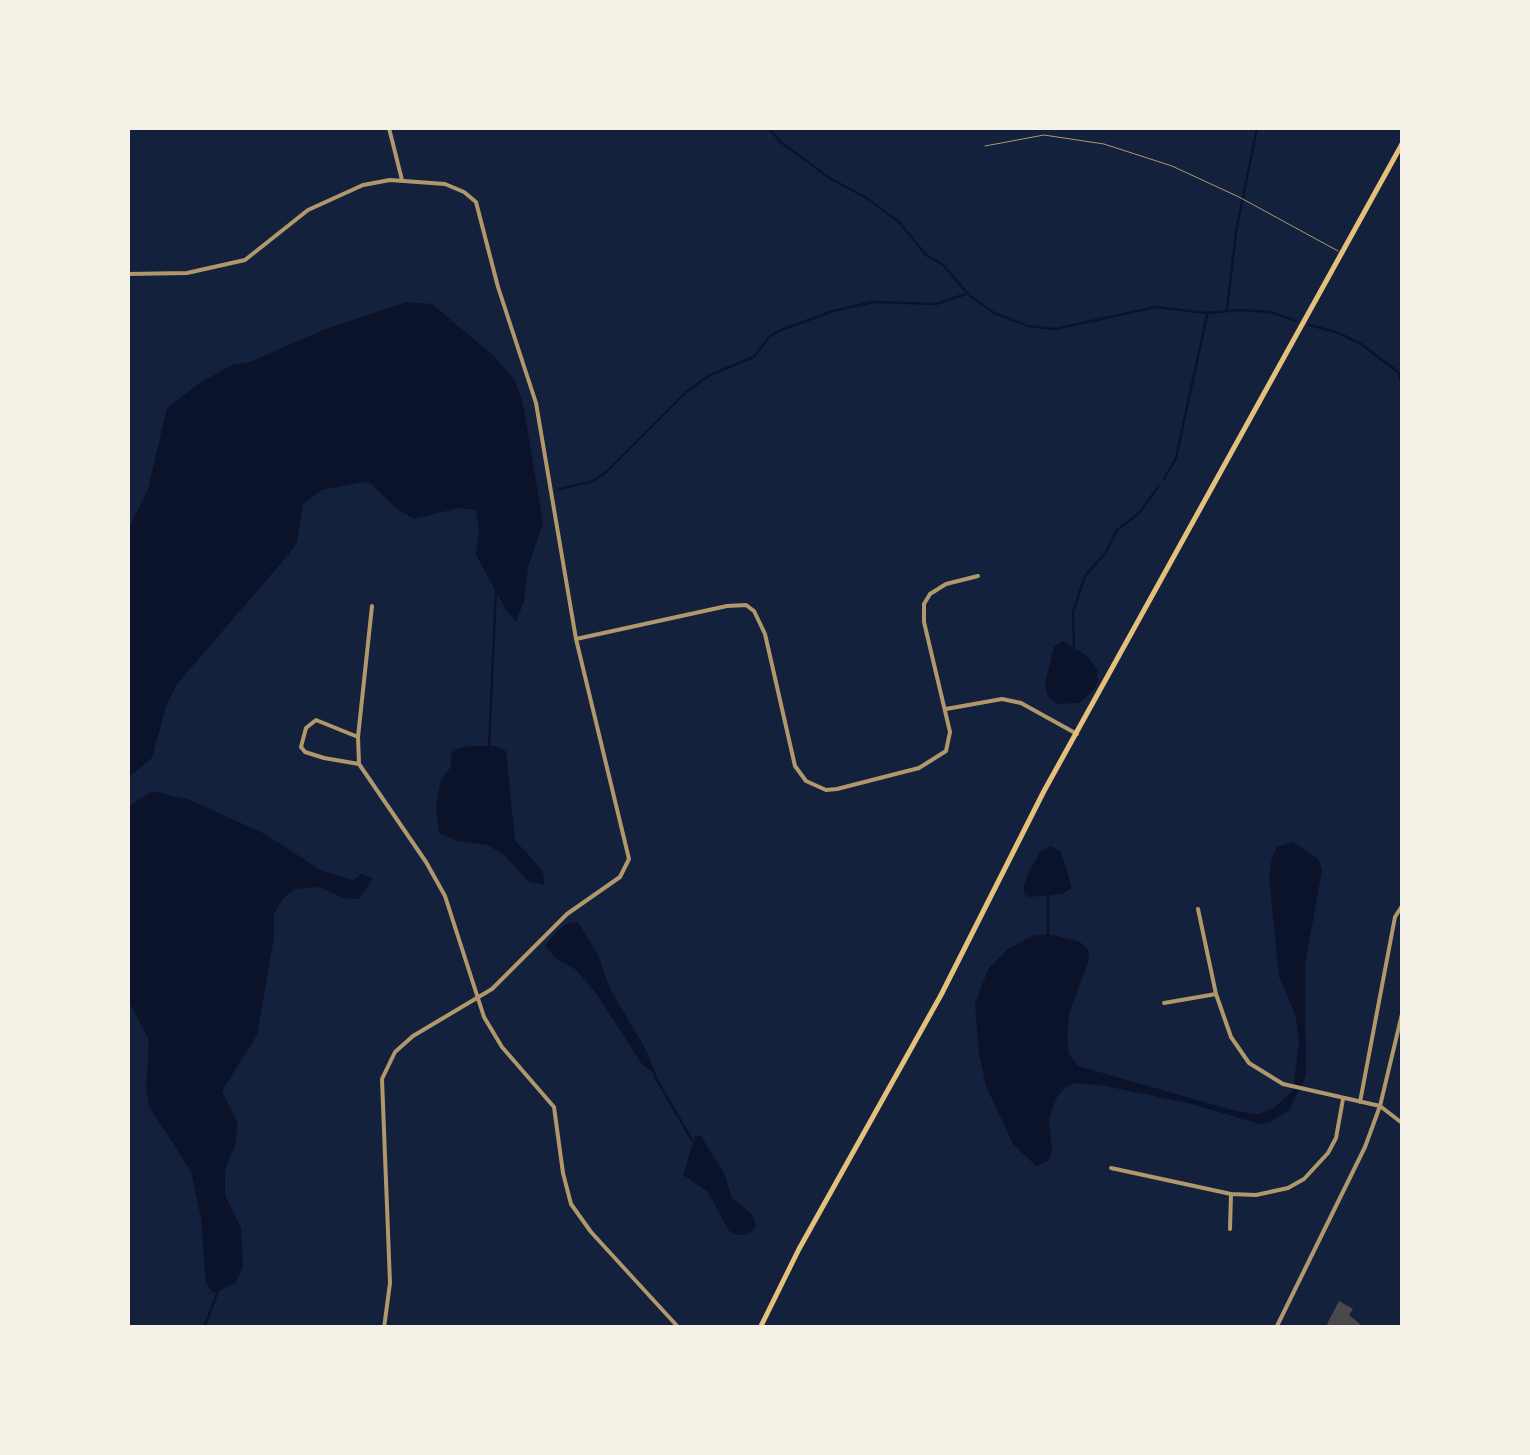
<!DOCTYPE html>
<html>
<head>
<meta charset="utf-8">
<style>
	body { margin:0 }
	#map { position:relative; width:1530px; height:1455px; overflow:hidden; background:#14213d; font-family:Figtree,sans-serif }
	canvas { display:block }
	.frame { position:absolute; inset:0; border:130px solid #f6f1e7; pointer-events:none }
</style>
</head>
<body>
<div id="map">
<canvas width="1530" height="1455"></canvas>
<div class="frame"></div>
</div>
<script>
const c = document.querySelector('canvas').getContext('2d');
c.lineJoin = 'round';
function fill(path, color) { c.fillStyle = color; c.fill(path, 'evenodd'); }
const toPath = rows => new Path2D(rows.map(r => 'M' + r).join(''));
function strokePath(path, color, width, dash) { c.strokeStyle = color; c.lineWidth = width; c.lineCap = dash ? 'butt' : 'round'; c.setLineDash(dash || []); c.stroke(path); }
const water = toPath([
	[406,302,432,304,494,356,515,381,523,404,543,523,528,567,524,601,516,622,506,610,476,555,479,531,476,510,459,508,414,519,397,509,371,484,362,482,322,490,303,504,297,543,289,554,177,684,166,706,152,758,128,778,128,530,148,489,167,408,198,384,232,365,250,362,323,330],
	[1063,641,1087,656,1097,669,1098,680,1094,690,1079,703,1057,704,1047,695,1045,684,1054,647],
	[470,746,495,746,506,751,515,840,539,867,544,875,544,885,529,882,504,855,488,845,457,841,439,833,436,807,441,779,451,767,451,754,458,748],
	[152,791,190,800,265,834,322,871,353,880,361,874,373,878,359,899,343,898,320,887,294,889,282,900,274,914,274,938,257,1035,222,1091,238,1124,235,1145,225,1170,225,1195,241,1228,243,1265,236,1283,213,1293,206,1283,201,1219,191,1172,149,1106,146,1090,149,1040,128,1000,128,807],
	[1293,842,1318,859,1322,870,1305,965,1306,1076,1289,1110,1271,1122,1260,1124,1188,1103,1105,1086,1076,1083,1066,1087,1057,1097,1049,1118,1052,1151,1048,1161,1036,1166,1013,1144,986,1086,979,1053,975,1004,988,969,1008,949,1032,936,1048,934,1080,942,1088,949,1089,960,1069,1014,1067,1037,1069,1054,1078,1066,1236,1111,1258,1114,1274,1108,1293,1090,1299,1041,1295,1014,1279,977,1269,877,1272,857,1277,847],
	[1051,846,1061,852,1072,888,1062,894,1029,897,1024,894,1024,885,1030,869,1041,851],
	[578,922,598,955,610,989,645,1048,657,1076,641,1063,596,993,575,969,558,960,545,946,557,931,568,923],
	[695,1136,701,1136,724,1173,732,1198,753,1215,756,1226,749,1234,738,1235,729,1231,708,1192,683,1175]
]);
const stream = toPath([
	[768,128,782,143,831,179,865,197,899,222,926,255,943,265,970,296,994,313,1028,326,1055,329,1156,307,1207,313,1239,310,1270,312,1296,321],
	[1227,309,1236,232,1257,128],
	[1309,325,1336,332,1361,344,1398,372,1402,384],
	[1164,479,1176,458,1207,315],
	[559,489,590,482,604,474,686,392,710,375,754,357,769,337,781,330,833,311,873,302,936,304,966,294],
	[1074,649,1073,612,1085,576,1107,551,1116,531,1139,513,1159,486],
	[489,746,496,590],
	[1048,934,1048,896],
	[654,1075,692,1140],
	[204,1328,218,1291]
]);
const building = toPath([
	[1339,1301,1353,1309,1349,1315,1365,1328,1333,1328,1327,1324]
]);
const service = toPath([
	[985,146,1044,135,1104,144,1172,166,1239,197,1338,251]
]);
const minor = toPath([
	[389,128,402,180],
	[128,274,187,273,245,260,308,210,363,185,390,180,445,184,464,192,476,202,498,287,536,403,576,639,629,859,620,877,567,914,492,989,413,1036,395,1052,382,1079,390,1283,384,1328],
	[372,606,358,737,359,764,426,862,445,896,484,1017,502,1047,554,1107,563,1173,571,1204,591,1232,679,1328],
	[576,639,727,606,746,605,754,611,765,634,795,766,806,781,826,790,837,789,919,768,946,751,950,732,924,622,924,604,930,594,946,584,978,576],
	[946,709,1002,699,1021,703,1077,734],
	[358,737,316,720,306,728,301,747,305,752,324,758,359,764],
	[1198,909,1216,994,1231,1037,1249,1063,1283,1084,1380,1106,1402,1123],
	[1164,1003,1216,994],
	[1360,1102,1395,917,1402,906],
	[1111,1168,1231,1194,1256,1195,1288,1188,1304,1179,1328,1153,1336,1138,1343,1099],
	[1230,1229,1231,1194],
	[1276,1328,1365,1147,1380,1106,1402,1014]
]);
const primary = toPath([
	[760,1328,799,1249,941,995,1044,791,1402,144]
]);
fill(water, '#0b132b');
strokePath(stream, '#0b132b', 2.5);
fill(building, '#48494c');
strokePath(service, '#b1986c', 1);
strokePath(minor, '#b1986c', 4);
strokePath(primary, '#e5c07b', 5);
</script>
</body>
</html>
